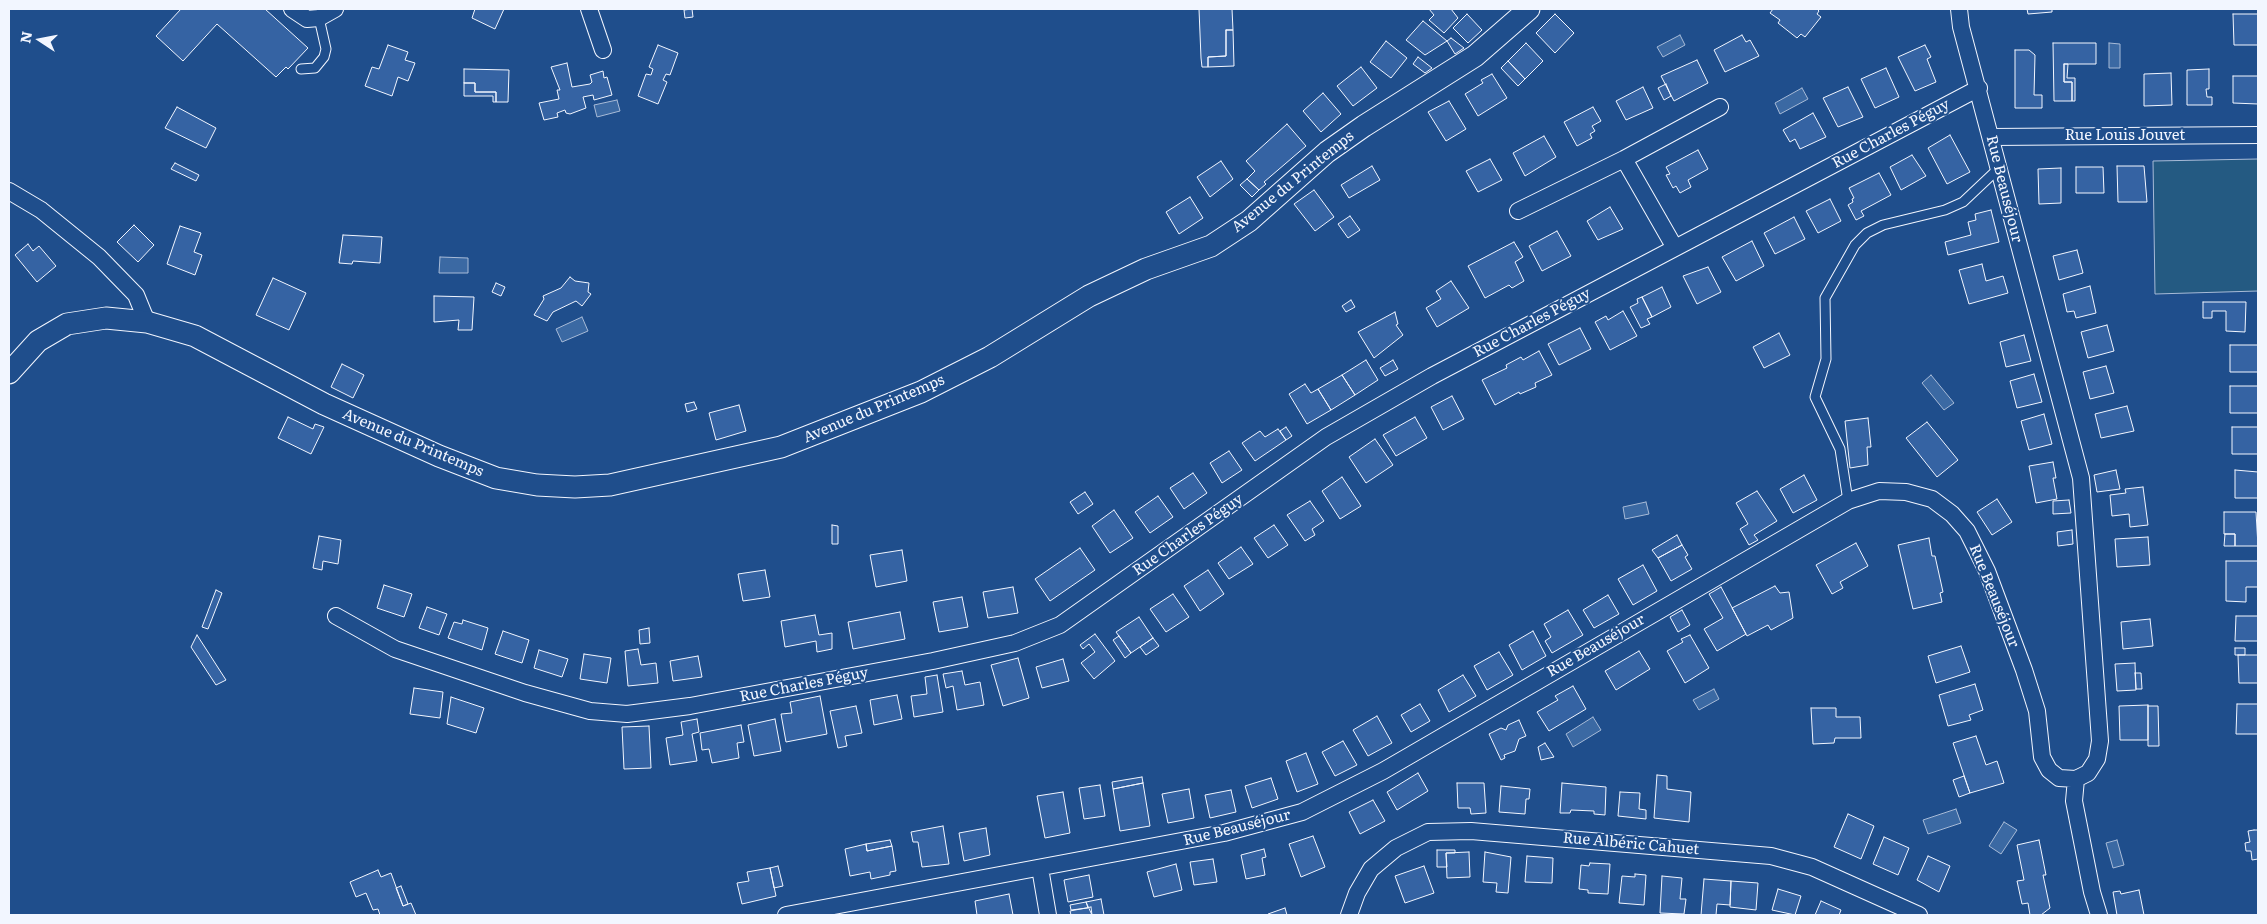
<!DOCTYPE html>
<html>
<head>
<meta charset="utf-8">
<style>
	body { margin:0 }
	#map { position:relative; width:2267px; height:924px; overflow:hidden; background:#1f4e8c; font-family:Literata,serif }
	canvas { display:block }
	.frame { position:absolute; inset:0; border:10px solid #f2f6ff; pointer-events:none }
	.north { position:absolute; left:15px; top:15px; width:50px; height:50px; -webkit-text-stroke:4px #1f4e8c; paint-order:stroke; rotate:281deg; font-size:14px; font-weight:700; line-height:20px; text-align:center; color:#f2f6ff }
	.north::after { content:''; display:block; margin:auto; width:18px; height:22px; background:#f2f6ff; clip-path:polygon(50% 0,100% 100%,50% 72%,0 100%) }
</style>
</head>
<body>
<div id="map">
<canvas width="2267" height="924"></canvas>
<div class="frame"></div>
<div class="north">N</div>
</div>
<script>
const c = document.querySelector('canvas').getContext('2d');
c.lineJoin = 'round';
function fill(path, color) { c.fillStyle = color; c.fill(path, 'evenodd'); }
const toPath = rows => new Path2D(rows.map(r => 'M' + r).join(''));
function strokePath(path, color, width, dash) { c.strokeStyle = color; c.lineWidth = width; c.lineCap = dash ? 'butt' : 'round'; c.setLineDash(dash || []); c.stroke(path); }
function label(font, color, halo, rows, align = 'center') {
  c.font = font + ' Literata,serif'; c.lineWidth = 4; c.setLineDash([]); c.textBaseline = 'middle'; c.strokeStyle = halo; c.fillStyle = color; for (const [text, x, y, turn = 0] of rows) {
    c.save(); c.translate(x, y); c.rotate((+turn || 0) * Math.PI / 180); c.textAlign = isNaN(turn) ? turn : align; if (halo) c.strokeText(text, 0, 0); c.fillText(text, 0, 0); c.restore();
  }
}
const green = toPath([
	[2258,159,2258,291,2155,294,2153,161,2258,159]
]);
const water = toPath([
	[1680,35,1685,45,1663,57,1657,47,1680,35],
	[2109,43,2120,44,2120,68,2109,68,2109,43],
	[1802,88,1808,99,1780,114,1775,103,1802,88],
	[617,100,620,111,597,117,594,105,617,100],
	[440,257,468,258,468,273,439,273,440,257],
	[582,317,588,331,562,342,556,329,582,317],
	[1931,375,1954,403,1944,410,1922,383,1931,375],
	[1646,502,1649,514,1625,519,1623,507,1646,502],
	[1714,689,1719,699,1699,710,1693,700,1714,689],
	[1593,717,1601,730,1573,747,1566,734,1593,717],
	[1956,809,1961,823,1928,834,1923,820,1956,809],
	[2004,822,2017,830,2001,854,1989,846,2004,822],
	[2117,840,2124,865,2113,868,2106,843,2117,840]
]);
const building = toPath([
	[181,9,265,9,308,48,288,69,286,67,276,77,217,24,183,61,156,36,181,9],
	[475,9,504,9,495,29,472,18,475,9],
	[692,9,693,17,685,18,684,10,692,9],
	[1199,9,1232,9,1233,30,1226,30,1226,56,1208,57,1208,67,1202,67,1201,58,1199,9],
	[1429,9,1451,9,1458,18,1444,33,1429,20,1434,15,1429,9],
	[1773,9,1817,9,1819,11,1817,14,1821,17,1805,37,1801,34,1797,38,1778,23,1780,20,1770,13,1773,9],
	[2027,9,2052,9,2052,12,2028,14,2027,9],
	[1467,14,1482,30,1468,43,1453,28,1467,14],
	[1555,14,1574,33,1555,53,1536,33,1555,14],
	[2233,14,2258,14,2258,45,2234,45,2233,14],
	[1423,21,1447,41,1425,55,1406,40,1423,21],
	[1226,30,1233,30,1234,66,1208,67,1208,57,1226,56,1226,30],
	[1742,35,1746,42,1750,40,1759,56,1725,72,1714,50,1742,35],
	[1451,38,1464,48,1455,54,1447,41,1451,38],
	[1386,41,1407,58,1391,78,1370,62,1386,41],
	[1526,43,1543,61,1525,79,1508,61,1526,43],
	[2053,43,2096,43,2096,64,2064,64,2064,82,2072,82,2072,101,2054,101,2053,43],
	[388,45,408,52,405,60,415,63,408,81,398,77,392,96,365,86,372,67,379,69,388,45],
	[658,45,678,53,670,75,666,74,663,80,667,82,658,104,638,96,646,74,651,75,653,69,649,67,658,45],
	[1925,45,1931,57,1927,59,1936,82,1915,91,1898,57,1925,45],
	[2015,50,2029,50,2035,55,2034,95,2042,95,2042,108,2015,108,2015,50],
	[1418,57,1432,68,1425,73,1413,64,1418,57],
	[1697,60,1708,83,1674,101,1661,76,1697,60],
	[1508,61,1525,79,1518,86,1501,68,1508,61],
	[567,63,572,87,590,84,592,82,590,75,603,71,604,78,607,77,612,95,594,100,593,95,583,97,586,108,570,114,566,113,565,110,557,113,558,117,544,120,539,103,559,99,557,90,560,90,551,67,567,63],
	[2064,64,2068,64,2067,78,2075,78,2075,101,2072,101,2072,82,2064,82,2064,64],
	[1361,67,1377,88,1353,106,1337,86,1361,67],
	[1886,68,1899,97,1875,108,1861,79,1886,68],
	[464,69,509,70,508,102,496,102,496,92,475,92,475,83,464,83,464,69],
	[2209,69,2209,89,2206,89,2207,97,2212,97,2212,105,2187,105,2187,70,2209,69],
	[2171,73,2172,105,2144,106,2144,74,2171,73],
	[1492,74,1507,98,1478,116,1465,94,1483,83,1481,80,1492,74],
	[2233,76,2258,76,2258,104,2233,103,2233,76],
	[464,83,475,83,475,92,496,92,496,102,493,102,493,96,464,96,464,83],
	[1666,84,1671,96,1664,100,1658,88,1666,84],
	[1643,87,1653,108,1626,120,1616,101,1643,87],
	[1848,87,1863,117,1838,127,1823,98,1848,87],
	[1323,93,1341,114,1321,132,1303,111,1323,93],
	[1449,101,1466,129,1446,141,1428,112,1449,101],
	[177,107,216,128,206,148,165,128,177,107],
	[1593,107,1601,121,1592,126,1595,131,1590,134,1592,138,1577,146,1564,122,1593,107],
	[1813,113,1826,137,1800,149,1795,139,1790,142,1783,130,1813,113],
	[1287,124,1306,146,1264,182,1266,184,1259,190,1247,179,1255,171,1246,161,1287,124],
	[1950,135,1970,172,1947,184,1928,148,1950,135],
	[1544,136,1556,157,1525,176,1513,153,1544,136],
	[1698,150,1708,169,1688,180,1691,187,1680,193,1676,186,1673,188,1666,175,1670,174,1666,167,1698,150],
	[1912,155,1926,176,1901,190,1890,167,1912,155],
	[1490,159,1502,180,1478,192,1466,171,1490,159],
	[1221,161,1233,179,1210,197,1197,177,1221,161],
	[175,163,199,175,196,181,171,169,175,163],
	[1372,166,1380,180,1349,198,1341,185,1372,166],
	[2117,166,2144,166,2147,202,2118,202,2117,166],
	[2076,167,2103,167,2104,193,2076,193,2076,167],
	[2061,168,2061,203,2039,204,2038,169,2061,168],
	[1879,173,1891,195,1861,211,1864,216,1856,220,1848,205,1853,202,1852,199,1854,198,1849,188,1879,173],
	[1247,179,1259,190,1252,197,1240,185,1247,179],
	[1314,190,1334,217,1315,231,1294,204,1314,190],
	[1190,197,1203,218,1179,234,1166,212,1190,197],
	[1830,199,1841,221,1818,233,1806,211,1830,199],
	[1610,207,1623,229,1598,240,1587,221,1610,207],
	[1991,210,1999,242,1948,255,1945,242,1971,235,1968,222,1976,220,1975,214,1991,210],
	[1350,216,1360,230,1348,238,1338,224,1350,216],
	[1794,217,1805,239,1775,254,1764,233,1794,217],
	[134,225,154,245,138,262,117,242,134,225],
	[180,226,201,233,194,252,202,255,195,275,167,264,180,226],
	[1557,231,1571,256,1542,271,1529,246,1557,231],
	[343,235,382,237,380,263,353,261,352,264,339,263,343,235],
	[1752,241,1764,266,1736,281,1722,257,1752,241],
	[1514,242,1523,257,1515,262,1524,281,1512,288,1509,285,1485,298,1468,266,1514,242],
	[28,244,33,251,39,246,56,266,37,282,15,255,28,244],
	[2077,250,2083,273,2059,280,2053,256,2077,250],
	[1982,264,1986,281,2003,276,2008,293,1969,304,1959,270,1982,264],
	[1708,267,1721,292,1697,304,1683,276,1708,267],
	[570,277,575,281,589,283,588,292,591,294,582,306,576,301,553,312,547,321,534,315,544,299,543,296,561,288,570,277],
	[273,278,306,293,289,330,256,315,273,278],
	[1451,281,1469,308,1437,327,1426,308,1441,299,1436,291,1451,281],
	[496,283,505,287,501,296,492,292,496,283],
	[2090,286,2096,313,2076,318,2074,311,2067,312,2063,294,2090,286],
	[1662,287,1671,307,1652,317,1642,297,1662,287],
	[434,296,474,297,472,330,458,330,459,320,434,322,434,296],
	[1642,297,1652,317,1647,319,1650,324,1641,328,1630,307,1638,303,1637,299,1642,297],
	[1351,300,1355,307,1346,312,1342,306,1351,300],
	[2203,302,2246,302,2245,332,2226,331,2226,311,2212,311,2212,318,2203,318,2203,302],
	[1623,311,1637,336,1610,350,1595,322,1606,316,1608,320,1623,311],
	[1395,312,1398,324,1396,325,1403,335,1374,358,1358,332,1395,312],
	[2107,325,2114,351,2088,358,2081,332,2107,325],
	[1580,328,1591,349,1559,365,1548,344,1580,328],
	[1779,333,1790,355,1764,368,1753,347,1779,333],
	[2024,335,2031,361,2006,367,2000,342,2024,335],
	[2230,345,2258,345,2258,372,2230,372,2230,345],
	[1539,351,1552,375,1535,383,1536,387,1520,394,1519,392,1495,405,1482,380,1507,368,1506,365,1521,357,1523,360,1539,351],
	[1366,360,1378,380,1355,395,1342,375,1366,360],
	[1393,360,1398,369,1385,376,1380,368,1393,360],
	[342,364,364,375,353,398,331,387,342,364],
	[2106,366,2114,393,2090,399,2083,372,2106,366],
	[2034,374,2042,402,2017,408,2010,381,2034,374],
	[1342,375,1355,395,1331,410,1318,389,1342,375],
	[1305,384,1311,393,1318,389,1331,410,1307,424,1289,394,1305,384],
	[2230,386,2258,386,2258,413,2230,413,2230,386],
	[1452,396,1464,419,1443,430,1431,407,1452,396],
	[694,402,697,409,687,412,685,404,694,402],
	[739,405,746,431,716,440,709,413,739,405],
	[2127,406,2134,431,2101,438,2095,414,2127,406],
	[2044,414,2052,444,2029,450,2021,421,2044,414],
	[288,417,313,429,315,424,324,427,311,454,278,438,288,417],
	[1415,417,1427,438,1396,456,1383,435,1415,417],
	[1868,418,1871,447,1867,447,1868,465,1850,468,1845,421,1868,418],
	[1927,422,1958,460,1937,477,1906,438,1927,422],
	[1286,427,1292,436,1286,440,1280,431,1286,427],
	[2232,427,2258,427,2258,454,2232,454,2232,427],
	[1278,429,1286,440,1255,461,1242,443,1260,431,1265,437,1278,429],
	[1375,439,1393,465,1366,483,1349,457,1375,439],
	[1229,451,1242,470,1222,483,1210,463,1229,451],
	[2053,462,2056,478,2053,478,2057,499,2036,503,2029,466,2053,462],
	[2116,470,2120,489,2097,492,2094,475,2116,470],
	[2235,470,2258,472,2258,498,2235,498,2235,470],
	[1193,473,1207,493,1184,509,1170,488,1193,473],
	[1804,475,1817,500,1793,513,1780,489,1804,475],
	[1342,477,1361,506,1340,519,1322,491,1342,477],
	[2143,487,2148,525,2130,527,2129,514,2112,516,2110,495,2126,493,2125,489,2143,487],
	[1757,491,1777,521,1754,535,1758,540,1749,545,1740,529,1748,524,1736,503,1757,491],
	[1085,492,1093,504,1078,514,1070,502,1085,492],
	[1158,496,1173,517,1150,533,1135,512,1158,496],
	[1997,499,2012,522,1992,535,1977,512,1997,499],
	[2069,500,2071,513,2053,514,2053,501,2069,500],
	[1310,501,1324,521,1312,529,1315,535,1305,541,1287,515,1310,501],
	[1114,510,1133,538,1110,553,1092,526,1114,510],
	[2224,512,2256,512,2258,546,2235,546,2235,534,2224,534,2224,512],
	[832,525,838,526,838,544,832,544,832,525],
	[1274,525,1288,545,1268,558,1254,538,1274,525],
	[2072,530,2073,544,2058,546,2057,532,2072,530],
	[2225,534,2235,534,2235,546,2224,546,2225,534],
	[1677,535,1682,545,1658,558,1652,550,1677,535],
	[319,536,341,540,338,564,323,561,322,570,313,568,319,536],
	[2148,537,2150,565,2117,567,2115,539,2148,537],
	[1929,538,1932,556,1935,556,1943,592,1940,593,1942,602,1913,609,1898,545,1929,538],
	[1856,543,1868,566,1840,582,1843,588,1832,594,1816,565,1856,543],
	[1682,545,1688,555,1685,557,1692,569,1671,581,1658,558,1682,545],
	[1241,547,1253,564,1229,579,1218,563,1241,547],
	[1080,548,1095,570,1050,601,1035,579,1080,548],
	[902,550,907,581,876,587,870,555,902,550],
	[2226,561,2258,561,2258,587,2246,587,2246,602,2226,601,2226,561],
	[1643,565,1657,591,1633,605,1618,579,1643,565],
	[765,570,770,597,743,601,738,574,765,570],
	[1208,570,1224,594,1200,611,1184,586,1208,570],
	[384,585,412,594,404,617,377,608,384,585],
	[1775,586,1780,593,1789,592,1793,618,1771,630,1768,625,1747,636,1732,608,1775,586],
	[1013,587,1018,613,988,618,983,592,1013,587],
	[1721,587,1746,634,1717,651,1704,629,1723,618,1709,594,1721,587],
	[216,590,222,593,208,629,202,627,216,590],
	[1173,594,1189,617,1166,632,1150,609,1173,594],
	[1608,595,1619,614,1594,628,1583,610,1608,595],
	[962,597,968,627,939,632,933,602,962,597],
	[427,607,447,614,439,635,419,628,427,607],
	[1568,610,1583,635,1552,653,1545,641,1551,637,1544,624,1568,610],
	[1682,610,1690,625,1678,632,1670,617,1682,610],
	[900,612,905,639,853,649,848,622,900,612],
	[815,615,819,635,832,633,832,649,817,652,816,641,785,647,781,621,815,615],
	[2236,616,2258,616,2258,641,2235,641,2236,616],
	[1139,617,1153,638,1131,653,1116,632,1139,617],
	[2150,619,2153,646,2123,649,2121,622,2150,619],
	[463,620,488,628,482,650,448,638,454,622,462,624,463,620],
	[649,628,650,643,640,644,639,630,649,628],
	[503,631,529,640,522,663,495,654,503,631],
	[1533,631,1546,656,1522,670,1509,645,1533,631],
	[1095,634,1115,661,1094,679,1081,663,1095,652,1089,644,1083,649,1080,645,1095,634],
	[197,635,226,680,216,685,191,647,197,635],
	[1690,635,1709,668,1685,683,1667,651,1683,642,1681,639,1690,635],
	[1119,636,1131,653,1125,658,1113,640,1119,636],
	[1153,638,1159,646,1146,655,1140,647,1153,638],
	[1961,646,1970,672,1936,683,1928,656,1961,646],
	[2235,648,2245,648,2245,655,2235,655,2235,648],
	[638,649,641,665,656,663,658,683,628,686,625,651,638,649],
	[539,650,568,659,562,677,534,668,539,650],
	[1639,651,1650,669,1616,690,1605,671,1639,651],
	[1499,652,1513,675,1487,690,1474,666,1499,652],
	[584,654,611,658,607,683,580,679,584,654],
	[2238,655,2258,655,2258,683,2239,683,2238,655],
	[698,656,702,677,673,681,670,661,698,656],
	[1018,658,1029,698,1003,706,991,665,1018,658],
	[1063,659,1069,681,1042,688,1036,667,1063,659],
	[2135,663,2136,690,2117,691,2115,664,2135,663],
	[962,671,965,685,980,682,984,705,957,710,953,686,946,688,943,674,962,671],
	[2135,673,2141,673,2142,689,2136,689,2135,673],
	[937,675,943,712,914,717,911,696,927,694,925,677,937,675],
	[1463,675,1476,696,1449,712,1438,690,1463,675],
	[1975,684,1983,710,1969,715,1971,720,1948,726,1939,695,1975,684],
	[1573,686,1586,709,1549,731,1537,712,1558,700,1555,696,1573,686],
	[414,688,443,692,440,718,410,714,414,688],
	[897,695,902,719,874,725,870,700,897,695],
	[820,696,827,734,786,742,781,714,792,713,790,702,820,696],
	[451,697,484,708,476,733,447,724,451,697],
	[1420,704,1430,721,1411,732,1401,715,1420,704],
	[2237,704,2258,704,2258,734,2236,734,2237,704],
	[2148,705,2148,740,2120,740,2119,706,2148,705],
	[856,706,862,733,845,736,847,746,838,748,830,711,856,706],
	[2148,706,2158,706,2159,746,2148,746,2148,706],
	[1811,708,1836,708,1836,717,1860,717,1861,738,1835,738,1834,743,1813,744,1811,708],
	[1377,716,1392,743,1368,756,1353,730,1377,716],
	[697,719,699,732,692,734,697,761,670,765,666,738,683,735,681,722,697,719],
	[775,719,781,751,754,756,748,725,775,719],
	[1519,720,1526,736,1519,739,1515,751,1504,755,1505,758,1501,760,1489,734,1501,728,1506,730,1508,725,1519,720],
	[741,725,744,742,737,743,739,758,712,763,709,749,702,750,700,733,741,725],
	[649,726,651,768,624,769,622,727,649,726],
	[1976,736,1986,765,1997,761,2004,783,1970,793,1953,743,1976,736],
	[1343,741,1357,765,1335,776,1322,752,1343,741],
	[1545,743,1554,757,1541,760,1538,747,1545,743],
	[1306,753,1318,784,1297,792,1286,761,1306,753],
	[1418,773,1428,791,1397,810,1387,792,1418,773],
	[1657,775,1667,776,1667,789,1691,792,1689,822,1654,818,1657,775],
	[1964,776,1970,793,1959,797,1953,780,1964,776],
	[1142,777,1143,783,1113,789,1112,782,1142,777],
	[1271,778,1278,799,1252,808,1245,786,1271,778],
	[1143,783,1150,826,1120,831,1113,789,1143,783],
	[1457,783,1484,783,1486,813,1471,814,1470,808,1458,808,1457,783],
	[1562,783,1606,787,1605,815,1594,814,1594,811,1571,810,1570,813,1560,813,1562,783],
	[1100,785,1105,816,1084,819,1079,788,1100,785],
	[1501,786,1530,789,1529,799,1526,799,1525,814,1499,812,1501,786],
	[1189,789,1194,818,1168,823,1162,794,1189,789],
	[1231,790,1236,812,1210,818,1205,795,1231,790],
	[1063,792,1070,833,1045,838,1037,796,1063,792],
	[1620,792,1640,793,1639,809,1646,810,1646,819,1618,816,1620,792],
	[1373,800,1385,821,1360,834,1349,812,1373,800],
	[1848,814,1874,826,1861,859,1834,847,1848,814],
	[943,826,949,864,922,867,918,842,913,842,911,832,943,826],
	[986,828,990,855,964,861,959,833,986,828],
	[2254,830,2258,830,2258,859,2252,860,2251,851,2246,851,2245,843,2250,842,2248,831,2254,830],
	[1313,836,1325,867,1301,877,1289,844,1313,836],
	[1884,837,1909,848,1898,875,1873,864,1884,837],
	[890,840,892,846,867,851,866,844,890,840],
	[2039,840,2046,875,2043,875,2050,908,2041,915,2030,915,2028,903,2022,904,2017,881,2024,880,2017,845,2039,840],
	[866,844,867,851,892,846,896,871,890,872,890,875,871,879,870,872,850,876,845,849,866,844],
	[1264,849,1266,857,1262,858,1265,875,1246,879,1241,855,1264,849],
	[1437,850,1455,850,1455,853,1446,853,1447,867,1437,867,1437,850],
	[1469,852,1470,877,1447,878,1446,853,1469,852],
	[1485,852,1511,857,1508,893,1496,892,1497,883,1483,882,1485,852],
	[1527,856,1553,858,1552,883,1525,882,1527,856],
	[1928,856,1950,866,1939,892,1917,880,1928,856],
	[1213,859,1217,882,1194,885,1190,862,1213,859],
	[1590,863,1610,864,1608,894,1588,893,1588,890,1579,889,1581,865,1589,866,1590,863],
	[1176,864,1182,890,1154,897,1147,872,1176,864],
	[778,866,783,886,774,888,770,868,778,866],
	[1424,866,1434,893,1405,903,1395,876,1424,866],
	[770,868,776,896,742,904,737,883,749,881,747,872,770,868],
	[378,870,381,877,391,873,403,906,411,903,416,915,380,915,378,909,373,910,366,893,356,897,350,882,378,870],
	[1635,874,1646,875,1644,905,1619,903,1622,876,1635,877,1635,874],
	[1089,875,1093,897,1068,902,1064,880,1089,875],
	[1662,876,1682,878,1680,899,1686,899,1684,914,1660,913,1662,876],
	[1704,879,1731,881,1730,905,1717,904,1716,915,1701,915,1704,879],
	[1731,881,1758,883,1756,910,1730,907,1731,881],
	[401,886,408,904,403,906,396,888,401,886],
	[1778,889,1801,896,1795,915,1772,910,1778,889],
	[2139,890,2144,915,2117,915,2113,892,2120,891,2121,894,2139,890],
	[1009,894,1013,915,977,915,975,901,1009,894],
	[1101,899,1104,915,1092,915,1086,902,1101,899],
	[1821,901,1841,910,1839,915,1815,915,1821,901],
	[1086,902,1088,908,1071,910,1070,905,1086,902],
	[1091,907,1092,915,1071,915,1070,911,1091,907],
	[1285,908,1287,915,1269,915,1268,914,1285,908]
]);
const service = toPath([
	[301,69,315,68,324,57,326,49,319,18],
	[1848,501,1840,449,1815,397,1826,359,1825,298,1855,245,1867,233,1883,225,1945,210,1963,202,1999,168]
]);
const minor = toPath([
	[292,9,307,19,319,18,335,9],
	[589,9,603,50],
	[1991,137,2258,135],
	[1624,159,1675,248],
	[9,191,41,210,99,257,136,295,147,322],
	[1518,211,1624,159,1720,107],
	[336,616,395,649,525,693,590,711,627,714,690,706,933,661,1015,643,1060,625,1326,437,1432,376,1979,88],
	[2076,779,2074,801,2092,892,2099,915],
	[1040,868,1048,915],
	[786,915,1224,833,1302,812,1383,771,1848,501,1879,491,1906,492,1932,499,1952,514,1967,531,1987,571,2024,670,2037,711,2042,757,2049,770,2059,778,2076,779,2088,773,2097,759,2100,741,2081,478,1961,27,1959,9],
	[1349,915,1357,893,1371,869,1396,848,1428,832,1471,831,1771,856,1812,867,1919,915]
]);
const tertiary = toPath([
	[9,373,38,341,67,324,106,318,147,322,195,336,324,404,439,456,496,478,537,485,575,487,610,485,781,447,921,392,990,357,1089,296,1146,269,1211,246,1249,221,1327,152,1364,126,1475,56,1529,9]
]);
const streetNames = [
	["Rue Charles Péguy",1891,134,-28],
	["Rue Louis Jouvet",2125,136],
	["Avenue du Printemps",1293,182,-39],
	["Rue Beauséjour",2004,189,76],
	["Rue Charles Péguy",1532,323,-28],
	["Avenue du Printemps",874,409,-23],
	["Avenue du Printemps",413,443,23],
	["Rue Charles Péguy",1188,535,-35],
	["Rue Beauséjour",1994,596,68],
	["Rue Beauséjour",1596,646,-30],
	["Rue Charles Péguy",804,685,-11],
	["Rue Beauséjour",1237,828,-14],
	["Rue Albéric Cahuet",1631,844,5]
];
fill(green, '#245a82');
strokePath(green, '#a8bbd7', 1);
fill(water, '#3b69a3');
strokePath(water, '#a8bbd7', 1);
fill(building, '#3563a3');
strokePath(building, '#f2f6ff', 1);
strokePath(service, '#f2f6ff', 11);
strokePath(minor, '#f2f6ff', 18);
strokePath(tertiary, '#f2f6ff', 23);
strokePath(service, '#1f4e8c', 9);
strokePath(minor, '#1f4e8c', 16);
strokePath(tertiary, '#1f4e8c', 21);
label('15px', '#f2f6ff', '#1f4e8c', streetNames);
</script>
</body>
</html>
